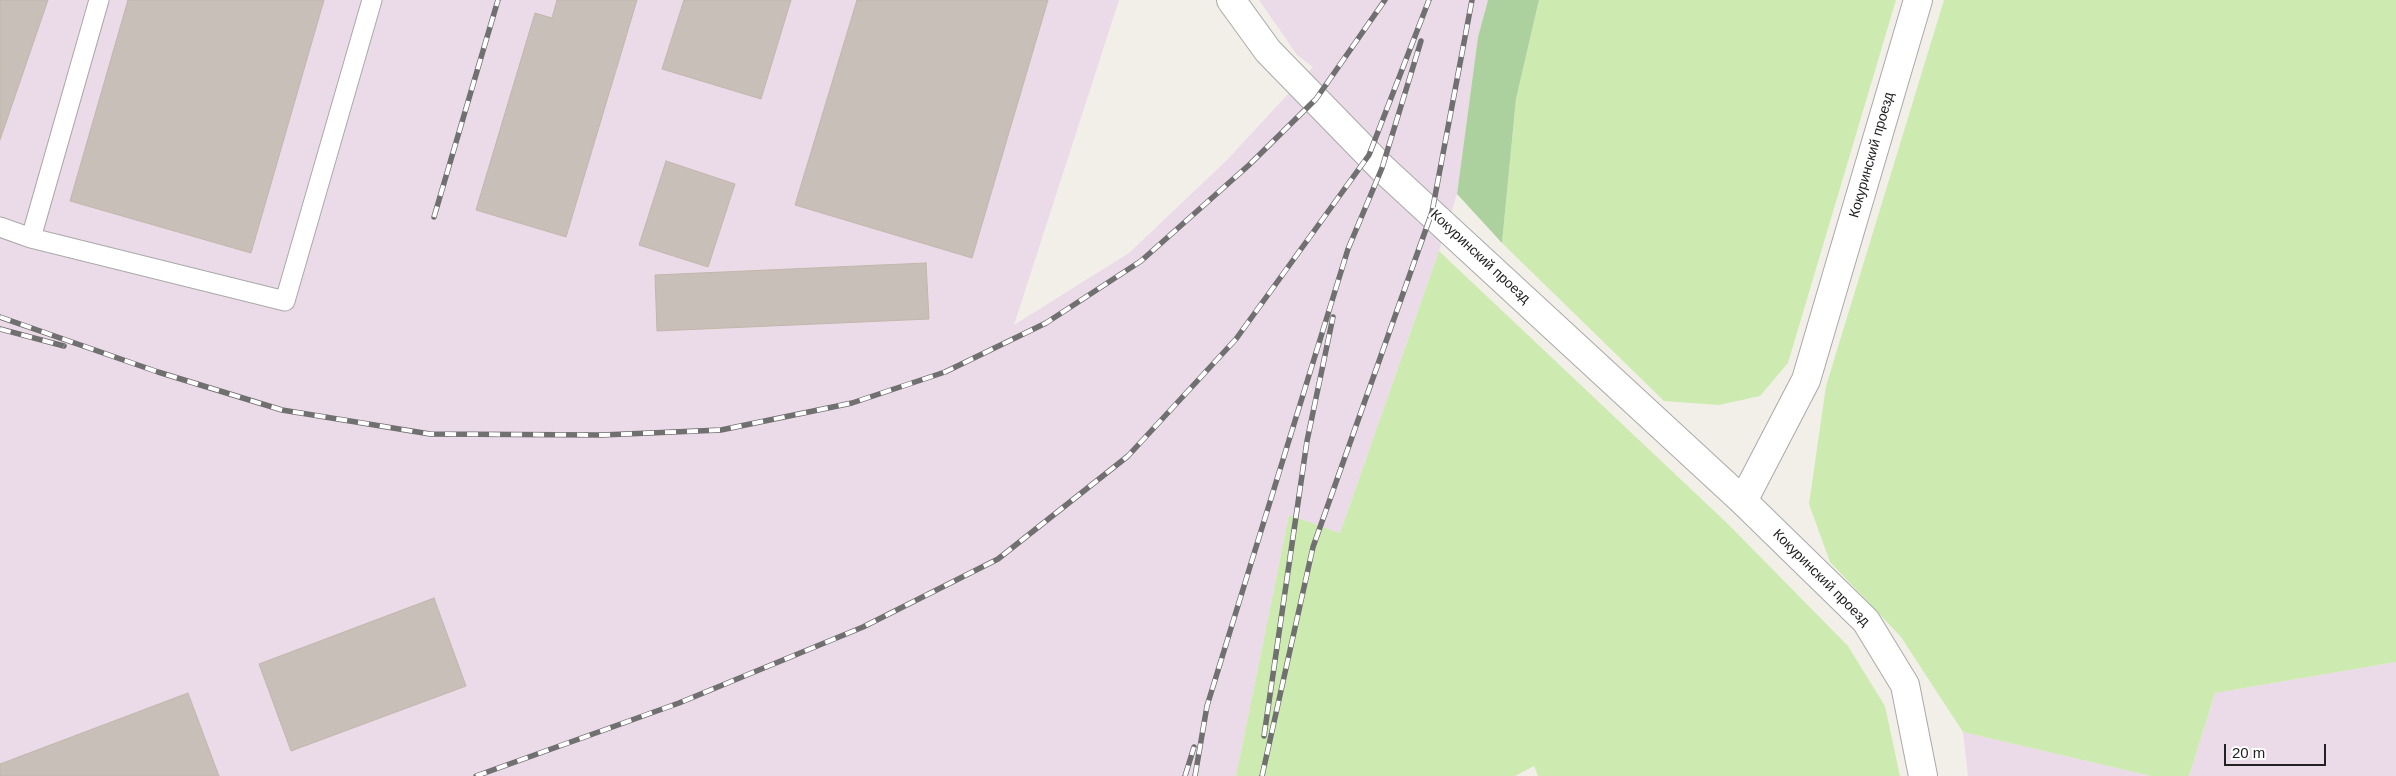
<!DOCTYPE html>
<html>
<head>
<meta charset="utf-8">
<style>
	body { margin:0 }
	#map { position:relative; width:2396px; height:776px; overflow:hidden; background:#f2efe9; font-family:Arial,sans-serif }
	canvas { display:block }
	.scale { position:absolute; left:2224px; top:744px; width:102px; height:22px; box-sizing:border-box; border:2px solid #222; border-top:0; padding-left:6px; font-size:15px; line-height:18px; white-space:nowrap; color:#222; -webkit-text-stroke:4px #fff; paint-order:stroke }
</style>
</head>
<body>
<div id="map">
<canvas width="2396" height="776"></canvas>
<div class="scale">20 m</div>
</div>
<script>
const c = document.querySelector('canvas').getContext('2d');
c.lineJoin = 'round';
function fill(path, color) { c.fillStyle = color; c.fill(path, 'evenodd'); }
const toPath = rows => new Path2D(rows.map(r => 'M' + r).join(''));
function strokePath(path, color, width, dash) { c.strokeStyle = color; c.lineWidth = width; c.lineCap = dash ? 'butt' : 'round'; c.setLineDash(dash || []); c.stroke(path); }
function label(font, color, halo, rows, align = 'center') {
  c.font = font + ' Arial,sans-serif'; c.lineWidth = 5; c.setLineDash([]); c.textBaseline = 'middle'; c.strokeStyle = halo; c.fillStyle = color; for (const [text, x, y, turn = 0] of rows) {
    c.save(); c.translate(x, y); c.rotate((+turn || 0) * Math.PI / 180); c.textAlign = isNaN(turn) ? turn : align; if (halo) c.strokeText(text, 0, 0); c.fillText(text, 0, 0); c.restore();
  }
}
const industrial = toPath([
	[0,0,1119,0,1014,325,1129,253,1227,160,1313,67,1297,55,1259,0,1488,0,1478,37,1457,194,1439,251,1340,533,1289,515,1236,776,0,776],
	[2396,662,2396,776,2189,776,2215,693],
	[1963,732,2151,776,1968,776]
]);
const grass = toPath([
	[1539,0,1896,0,1788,363,1760,396,1719,405,1664,401,1502,243,1516,99],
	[1944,0,2396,0,2396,662,2215,693,2189,776,2151,776,1963,732,1901,637,1830,562,1809,504,1826,386],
	[1439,251,1729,525,1848,646,1885,706,1900,776,1538,776,1534,766,1515,776,1236,776,1289,515,1340,533]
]);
const forest = toPath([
	[1488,0,1539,0,1516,99,1502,243,1457,194,1478,37]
]);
const building = toPath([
	[0,0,48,0,0,140,0,0],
	[128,0,324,0,251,253,70,201,128,0],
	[557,0,637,0,566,237,476,210,535,13,552,18,557,0],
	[684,0,791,0,761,99,662,69,684,0],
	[857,0,1048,0,972,258,795,205,857,0],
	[666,161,735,184,708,267,639,245,666,161],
	[926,263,929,319,657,331,655,275,926,263],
	[434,598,466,686,291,751,259,664,434,598],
	[188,693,219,776,0,776,0,764,188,693]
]);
const service = toPath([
	[99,0,31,238,285,301,372,0],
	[0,227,31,238]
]);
const minor = toPath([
	[1231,0,1268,51,1382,168,1743,501,1866,621,1905,685,1923,776],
	[1743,501,1806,380,1918,0]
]);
const rail = toPath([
	[434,217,498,0],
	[0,317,158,372,282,410,430,434,602,435,721,430,852,403,945,372,1046,323,1141,261,1249,165,1316,99,1385,0],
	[0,329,64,346],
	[1264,736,1307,441,1333,317],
	[476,776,679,703,863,627,998,559,1128,456,1236,339,1369,155,1429,0],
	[1185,776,1194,747],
	[1195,776,1207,706,1348,249,1382,168,1421,41],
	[1262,776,1313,547,1432,212,1472,0]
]);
const streetNames = [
	["Кокуринский проезд",1872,155,-74],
	["Кокуринский проезд",1480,257,43],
	["Кокуринский проезд",1821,578,45]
];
fill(industrial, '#ebdbe8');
fill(grass, '#cdebb0');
fill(forest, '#add19e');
fill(building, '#c7bfb8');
strokePath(building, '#c4b6ab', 1);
strokePath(service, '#a9a9a9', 21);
strokePath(minor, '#a9a9a9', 30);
strokePath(service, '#fff', 19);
strokePath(minor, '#fff', 28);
strokePath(rail, '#707070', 5.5);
strokePath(rail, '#fff', 4, [11]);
label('14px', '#222', '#fff', streetNames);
</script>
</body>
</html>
